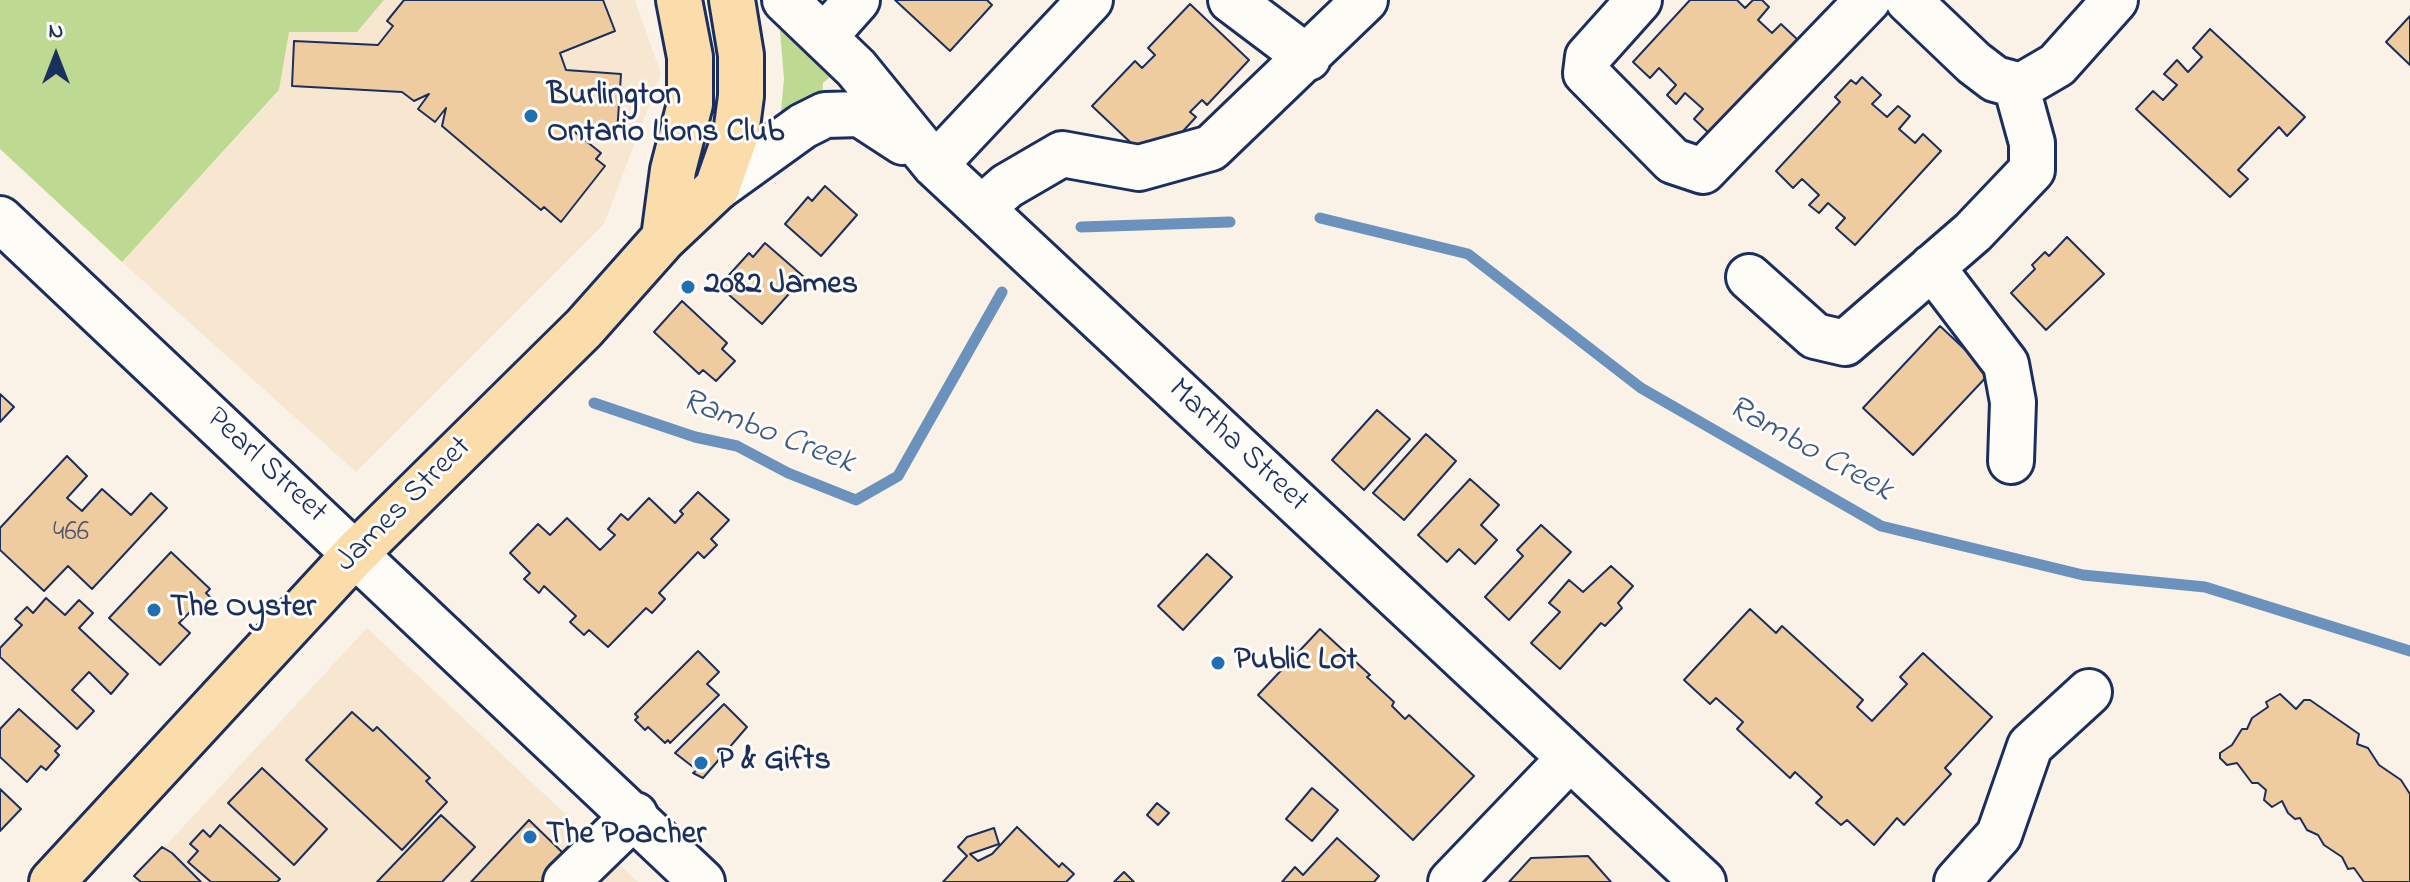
<!DOCTYPE html>
<html>
<head>
<meta charset="utf-8">
<style>
	body { margin:0 }
	#map { position:relative; width:2410px; height:882px; overflow:hidden; background:#faf2e6; font-family:"Indie Flower",sans-serif }
	canvas { display:block }
	.north { position:absolute; left:16px; top:16px; width:80px; height:80px; -webkit-text-stroke:6px #fdfcf7; paint-order:stroke; rotate:0deg; font-size:22px; font-weight:700; line-height:32px; text-align:center; color:#1b2f5e }
	.north::after { content:''; display:block; margin:auto; width:28px; height:36px; background:#1b2f5e; clip-path:polygon(50% 0,100% 100%,50% 72%,0 100%) }
</style>
</head>
<body>
<div id="map">
<canvas width="2410" height="882"></canvas>
<div class="north">N</div>
</div>
<script>
const c = document.querySelector('canvas').getContext('2d');
c.lineJoin = 'round';
function fill(path, color) { c.fillStyle = color; c.fill(path, 'evenodd'); }
const toPath = rows => new Path2D(rows.map(r => 'M' + r).join(''));
function strokePath(path, color, width, dash) { c.strokeStyle = color; c.lineWidth = width; c.lineCap = dash ? 'butt' : 'round'; c.setLineDash(dash || []); c.stroke(path); }
function label(font, color, halo, rows, align = 'center') {
  c.font = font + ' "Indie Flower",sans-serif'; c.lineWidth = 6; c.setLineDash([]); c.textBaseline = 'middle'; c.strokeStyle = halo; c.fillStyle = color; for (const [text, x, y, turn = 0] of rows) {
    c.save(); c.translate(x, y); c.rotate((+turn || 0) * Math.PI / 180); c.textAlign = isNaN(turn) ? turn : align; if (halo) c.strokeText(text, 0, 0); c.fillText(text, 0, 0); c.restore();
  }
}
const built = toPath([
	[384,0,635,0,661,74,604,224,356,472,122,262,279,91,289,32,357,32],
	[367,628,638,882,132,882]
]);
const green = toPath([
	[0,0,384,0,357,32,289,32,279,90,122,262,0,149],
	[779,19,836,72,823,83,822,99,780,121,784,79]
]);
const stream = toPath([
	[1320,218,1468,254,1641,388,1881,526,2083,575,2205,587,2410,651],
	[1081,227,1230,222],
	[594,403,695,437,737,446,788,473,856,500,898,476,1002,292]
]);
const building = toPath([
	[404,0,603,0,615,31,560,53,566,70,621,74,617,133,571,129,601,153,596,159,605,166,561,222,544,207,541,210,442,126,446,108,435,122,418,109,429,94,414,101,402,92,292,86,294,41,378,45,393,26,387,21,404,0],
	[895,0,987,0,992,5,950,51,895,0],
	[1690,0,1737,0,1745,8,1753,0,1762,0,1769,7,1758,20,1772,33,1781,24,1799,41,1712,136,1694,119,1703,109,1685,93,1676,104,1667,95,1676,85,1659,68,1650,78,1633,62,1690,0],
	[1190,4,1249,60,1207,105,1202,100,1190,112,1196,117,1173,142,1167,137,1147,158,1092,106,1135,61,1142,68,1155,55,1148,48,1190,4],
	[2410,16,2410,65,2386,42,2410,16],
	[2210,29,2305,117,2287,136,2279,127,2238,170,2248,179,2230,197,2136,109,2153,91,2163,100,2177,85,2164,74,2177,60,2188,72,2202,57,2193,48,2210,29],
	[1862,77,1881,95,1872,104,1887,117,1898,106,1910,116,1899,129,1915,143,1923,134,1941,151,1855,245,1836,228,1845,218,1828,203,1819,213,1809,205,1819,195,1802,179,1793,188,1776,171,1840,102,1835,97,1851,80,1856,84,1862,77],
	[825,186,857,215,821,256,785,224,808,197,812,201,825,186],
	[2067,237,2104,274,2046,330,2011,293,2035,269,2032,265,2045,252,2049,256,2067,237],
	[765,243,804,277,762,324,719,286,749,253,753,257,765,243],
	[682,301,727,343,722,349,735,361,716,381,703,370,699,374,654,332,682,301],
	[1940,326,1990,373,1913,455,1863,408,1940,326],
	[0,394,14,407,0,422,0,394],
	[1377,410,1410,439,1364,490,1332,460,1377,410],
	[1426,434,1456,461,1404,520,1373,493,1426,434],
	[67,456,87,476,67,498,82,511,102,489,131,515,151,493,167,508,92,589,68,566,44,591,0,550,0,528,67,456],
	[1470,479,1499,505,1481,525,1497,540,1475,564,1459,549,1447,562,1418,535,1470,479],
	[698,492,729,520,711,539,717,545,704,558,698,552,659,593,665,599,652,613,646,608,608,647,589,630,584,635,570,622,576,616,544,586,539,593,524,579,530,573,510,553,538,524,550,535,567,518,600,550,615,535,608,529,621,514,628,520,649,498,675,523,683,514,680,511,698,492],
	[1541,525,1571,552,1509,620,1485,597,1523,556,1517,550,1541,525],
	[171,552,210,589,206,593,211,598,198,613,194,608,179,623,190,633,160,665,109,618,171,552],
	[1207,554,1232,577,1183,630,1158,606,1207,554],
	[1611,566,1633,586,1618,603,1622,608,1605,626,1601,623,1560,669,1531,643,1560,612,1549,603,1569,580,1583,592,1611,566],
	[46,598,65,615,79,600,93,613,79,628,128,674,111,694,89,672,72,690,94,711,77,729,0,657,0,648,22,625,15,619,27,607,33,613,46,598],
	[1750,609,1776,633,1782,626,1863,700,1857,707,1872,721,1907,684,1900,677,1923,653,1992,717,1945,768,1951,774,1904,825,1897,818,1874,845,1847,820,1841,825,1816,803,1822,797,1795,772,1790,778,1737,729,1743,722,1716,698,1710,704,1684,680,1750,609],
	[1320,629,1370,675,1367,677,1394,702,1392,706,1405,719,1409,715,1474,776,1413,840,1258,695,1320,629],
	[698,651,719,672,707,684,719,695,670,743,668,740,665,743,648,727,645,730,635,720,638,717,635,714,698,651],
	[2280,694,2296,709,2304,700,2310,700,2359,734,2357,744,2368,748,2379,765,2401,780,2410,794,2410,882,2364,882,2354,868,2348,869,2342,857,2324,845,2318,835,2307,830,2300,818,2295,819,2288,813,2282,801,2272,807,2264,800,2266,790,2258,783,2252,783,2237,763,2227,765,2220,758,2220,753,2232,745,2242,729,2247,729,2252,718,2268,707,2266,702,2280,694],
	[724,704,747,727,703,778,693,773,697,770,675,753,724,704],
	[19,709,60,746,55,751,59,755,46,770,41,766,27,782,0,757,0,729,19,709],
	[352,712,373,731,377,727,430,778,426,781,447,802,402,850,306,760,352,712],
	[262,768,327,829,294,865,228,803,262,768],
	[1312,788,1338,810,1312,841,1286,819,1312,788],
	[0,789,21,809,0,831,0,789],
	[1157,803,1169,813,1158,825,1147,815,1157,803],
	[441,815,475,847,442,882,377,882,441,815],
	[529,820,564,854,548,871,552,876,546,882,471,882,529,820],
	[220,825,280,879,277,882,211,882,188,862,198,851,190,844,203,830,210,837,220,825],
	[1017,827,1059,867,1062,863,1074,874,1066,882,943,882,967,856,958,847,967,837,994,828,999,844,970,854,978,861,992,854,1017,827],
	[1337,838,1379,876,1374,882,1282,882,1295,867,1303,875,1337,838],
	[162,847,172,853,201,882,141,882,134,876,162,847],
	[1588,856,1611,882,1509,882,1531,858,1588,856],
	[1124,872,1134,882,1114,882,1124,872]
]);
const minor = toPath([
	[785,0,856,68,935,165,1703,882],
	[1231,0,1308,58],
	[1639,0,1588,57,1586,73,1673,161,1703,171,1868,0],
	[1908,0,1974,63,1995,79,2021,86,2057,65,2115,0],
	[824,37,857,0],
	[935,165,1090,0],
	[717,188,803,126,825,115,860,114,903,142],
	[982,208,1007,186,1062,154,1139,168,1211,148,1365,0],
	[0,219,702,882],
	[1932,267,2006,364,2013,402,2011,461],
	[1749,277,1815,336,1845,343,1973,232,2032,170,2032,143,2016,85],
	[566,882,635,815],
	[1451,882,1570,758],
	[1957,882,1999,835,2030,746,2089,692]
]);
const major = toPath([
	[664,238,673,170,690,104,690,57,679,0],
	[52,882,356,553,584,328,664,238,717,188,736,134,741,96,741,55,732,0]
]);
const markers = [
	[531,116,8,"#1f6fb2"],
	[688,287,8,"#1f6fb2"],
	[154,610,8,"#1f6fb2"],
	[1218,663,8,"#1f6fb2"],
	[701,763,8,"#1f6fb2"],
	[530,837,8,"#1f6fb2"]
];
const numberNames = [
	["466",71,534]
];
const poiNames = [
	["Burlington",547,98],
	["Ontario Lions Club",547,135],
	["2082 James",704,287],
	["The Oyster",170,610],
	["Public Lot",1234,663],
	["P & Gifts",717,763],
	["The Poacher",546,837]
];
const streetNames = [
	["Martha Street",1237,447,43],
	["Pearl Street",265,467,43],
	["James Street",405,506,-45]
];
const waterNames = [
	["Rambo Creek",767,434,21],
	["Rambo Creek",1809,451,29]
];
fill(built, '#f7e7d1');
fill(green, '#beda92');
strokePath(stream, '#6b91bd', 11);
fill(building, '#efcca0');
strokePath(building, '#1b2f5e', 2);
strokePath(minor, '#1b2f5e', 50);
strokePath(major, '#1b2f5e', 50);
strokePath(minor, '#fdfcf7', 44);
strokePath(major, '#faddab', 44);
for (const [x, y, r, color] of markers) { const dot = new Path2D(); dot.arc(x, y, r, 0, 2 * Math.PI); c.fillStyle = color; c.fill(dot); strokePath(dot, '#fdfcf7', 3); }
label('28px', '#50566e', null, numberNames);
label('bold 32px', '#1b2f5e', '#fdfcf7', poiNames, 'left');
label('32px', '#1b2f5e', '#fdfcf7', streetNames);
label('italic 34px', '#3c5886', '#fdfcf7', waterNames);
</script>
</body>
</html>
